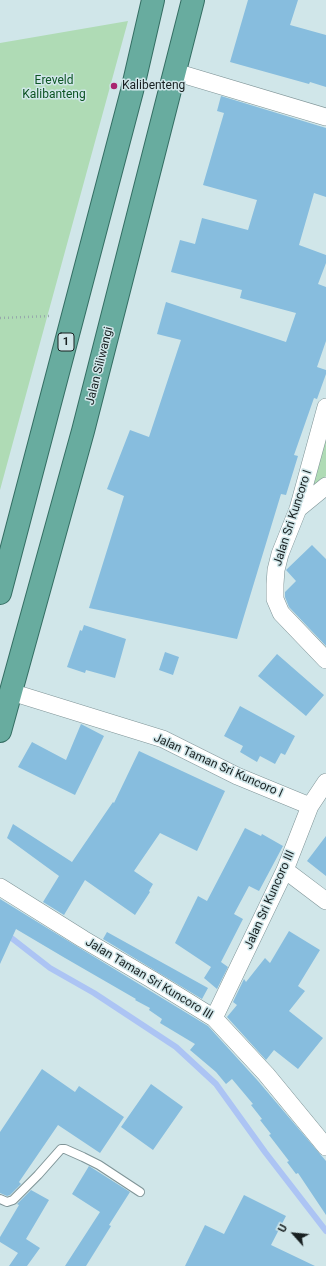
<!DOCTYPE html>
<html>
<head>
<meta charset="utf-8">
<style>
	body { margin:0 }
	#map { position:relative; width:326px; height:1266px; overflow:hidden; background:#d0e6e9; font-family:Roboto,sans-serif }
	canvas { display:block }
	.north { position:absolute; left:274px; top:1214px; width:40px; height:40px; -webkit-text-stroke:3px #d0e6e9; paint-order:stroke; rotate:297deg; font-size:11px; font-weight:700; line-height:16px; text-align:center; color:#182021 }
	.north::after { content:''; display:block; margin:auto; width:14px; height:18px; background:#182021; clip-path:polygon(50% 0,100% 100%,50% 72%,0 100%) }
</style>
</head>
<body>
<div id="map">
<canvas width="326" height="1266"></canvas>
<div class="north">U</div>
</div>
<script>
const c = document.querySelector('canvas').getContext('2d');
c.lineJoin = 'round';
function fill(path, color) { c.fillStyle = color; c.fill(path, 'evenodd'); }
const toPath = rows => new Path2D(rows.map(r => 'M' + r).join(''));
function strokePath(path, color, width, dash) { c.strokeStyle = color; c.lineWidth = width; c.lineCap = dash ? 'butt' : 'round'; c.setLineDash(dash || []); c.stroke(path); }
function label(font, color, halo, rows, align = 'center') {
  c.font = font + ' Roboto,sans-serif'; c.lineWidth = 3; c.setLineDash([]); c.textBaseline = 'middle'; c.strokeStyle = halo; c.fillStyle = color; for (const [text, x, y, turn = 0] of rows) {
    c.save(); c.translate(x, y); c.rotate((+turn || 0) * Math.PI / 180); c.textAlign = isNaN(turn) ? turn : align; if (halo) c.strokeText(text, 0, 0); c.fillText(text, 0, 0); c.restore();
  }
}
const green = toPath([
	[128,21,49,310,0,490,0,43],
	[326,434,326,476,312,491,309,488]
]);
const stream = toPath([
	[0,929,50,968,94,993,176,1047,216,1084,265,1152,326,1231]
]);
const building = toPath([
	[248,0,298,0,290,25,326,35,326,87,310,82,309,84,230,62],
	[221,96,326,128,326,197,314,193,299,245,326,255,326,263,318,284,326,287,326,341,317,367,326,370,326,374,317,399,314,398,294,455,298,456,286,495,281,494,237,639,89,608,124,496,107,489,130,430,149,437,181,340,157,334,166,302,286,342,296,313,240,298,242,290,171,272,180,240,195,244,202,218,248,230,257,200,203,185,224,113,217,111],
	[312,545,326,559,326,646,289,607,285,597,285,592,296,581,286,570],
	[84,625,126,639,115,678,86,670,85,673,67,667,80,630,82,631],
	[165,652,179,657,173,675,159,670],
	[277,654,324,695,306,716,258,676],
	[240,706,295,736,285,755,281,753,275,764,260,756,257,762,240,752,243,746,224,736],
	[81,724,104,736,75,795,18,767,32,742,66,760],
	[139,751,225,791,197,851,160,833,134,871,153,884,149,891,150,892,135,915,85,880,64,915,43,902,59,876,7,838,13,824,72,862,113,802,114,803],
	[245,828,261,836,262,834,283,846,259,891,249,886,234,914,243,919,221,962,228,967,217,989,204,978,211,967,175,943,198,896,207,901],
	[326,836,326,876,307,861],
	[0,899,78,947,208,1026,258,1081,326,1161,326,1215,298,1173,296,1174,287,1162,289,1161,269,1135,271,1134,260,1120,262,1119,251,1105,253,1104,232,1079,226,1084,216,1072,190,1050,195,1044,160,1023,162,1019,149,1010,150,1008,135,1000,136,999,65,958,16,929,0,964],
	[289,931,320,950,298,986,305,991,289,1011,323,1038,298,1069,274,1050,266,1060,227,1017,237,1005,233,1002,244,979,246,982,265,958,270,963],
	[107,932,208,988,202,999,103,939],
	[42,1069,75,1092,79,1086,124,1117,100,1153,58,1125,19,1182,21,1184,10,1195,7,1196,0,1193,0,1132],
	[151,1084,183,1107,153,1150,121,1127],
	[89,1166,130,1192,109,1225,111,1226,86,1266,65,1266,100,1212,72,1194],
	[31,1190,49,1200,26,1239,40,1248,27,1266,9,1266,18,1253,0,1242,0,1237,19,1205,17,1204],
	[244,1195,286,1216,271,1245,315,1266,185,1266,205,1225,224,1234]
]);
const path = toPath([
	[0,318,51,316]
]);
const service = toPath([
	[0,1199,7,1202,13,1200,38,1175,61,1149,65,1149,83,1157,99,1165,140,1192]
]);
const minor = toPath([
	[175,72,326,117],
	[326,407,298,509,280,554,276,570,275,584,275,599,281,613,326,660],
	[298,509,326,486],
	[11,692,163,739,237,776,310,806],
	[285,870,326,901],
	[0,887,83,939,151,979,214,1018,266,1074,326,1147],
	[214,1018,285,870,310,806,326,782]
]);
const trunk = toPath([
	[0,593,132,91,153,0],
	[0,731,83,431,193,0]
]);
const markers = [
	[114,86,4,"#a92570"]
];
const shields = [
	[66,342,16]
];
const shieldNames = [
	["1",66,342]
];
const parkNames = [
	["Ereveld",54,81],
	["Kalibanteng",54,95]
];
const poiNames = [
	["Kalibenteng",122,86]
];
const streetNames = [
	["Jalan Siliwangi",100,366,-76],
	["Jalan Sri Kuncoro I",293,518,-72],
	["Jalan Taman Sri Kuncoro I",218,766,24],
	["Jalan Sri Kuncoro III",270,900,-66],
	["Jalan Taman Sri Kuncoro III",149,979,31]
];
fill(green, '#afdbb5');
strokePath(stream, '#acc4f4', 6);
fill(building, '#87bdde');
strokePath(service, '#7f9497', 10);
strokePath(minor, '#7f9497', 18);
strokePath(trunk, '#346e63', 24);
strokePath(path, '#97a9ab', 2.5, [1, 3]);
strokePath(service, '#fff', 8);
strokePath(minor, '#fff', 17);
strokePath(trunk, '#68ac9f', 22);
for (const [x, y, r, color] of markers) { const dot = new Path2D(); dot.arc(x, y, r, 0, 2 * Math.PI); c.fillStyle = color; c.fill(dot); strokePath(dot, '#d0e6e9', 1.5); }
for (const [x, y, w] of shields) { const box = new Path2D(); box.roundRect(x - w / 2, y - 9, w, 18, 3); c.fillStyle = '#d0e6e9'; c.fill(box); strokePath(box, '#182021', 1); }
label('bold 11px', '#182021', null, shieldNames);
label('12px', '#0c5423', '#d0e6e9', parkNames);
label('12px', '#182021', '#d0e6e9', poiNames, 'left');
label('12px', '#182021', '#d0e6e9', streetNames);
</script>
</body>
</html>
